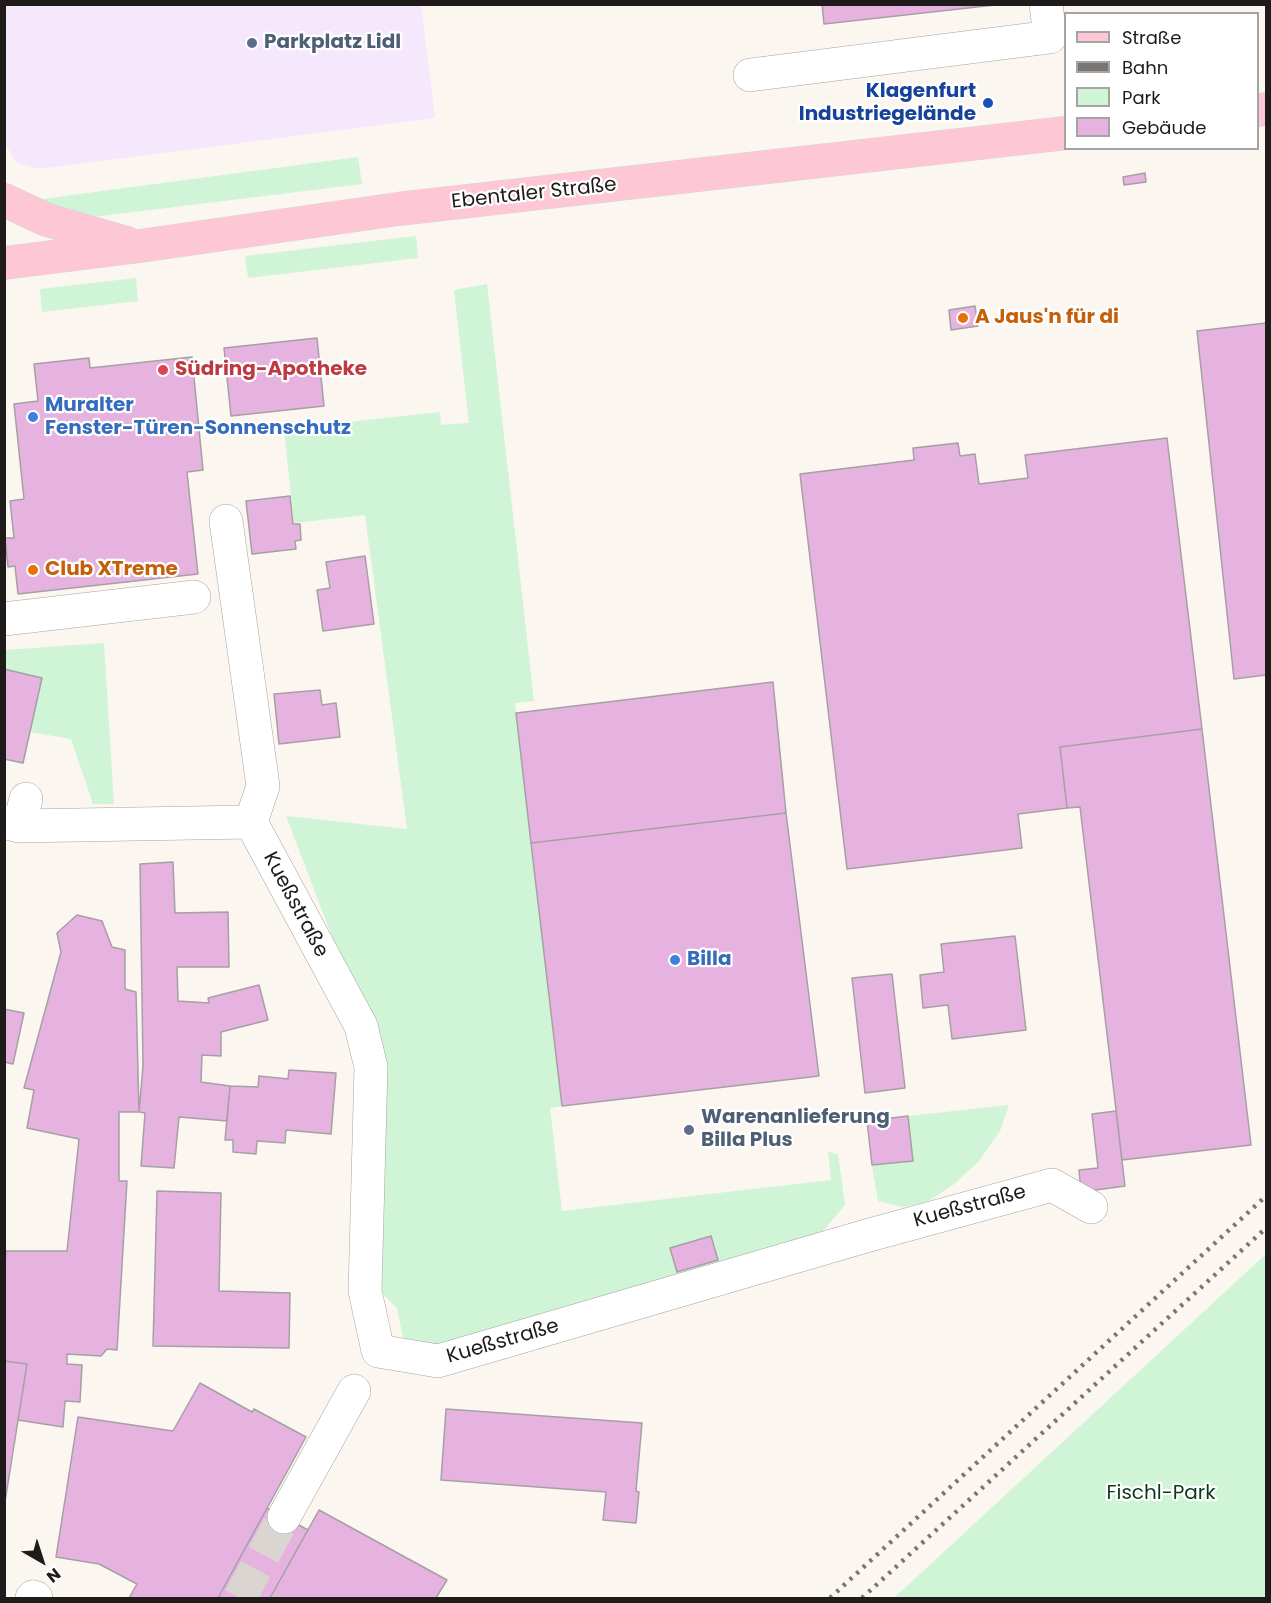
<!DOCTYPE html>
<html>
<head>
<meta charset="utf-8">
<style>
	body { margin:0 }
	#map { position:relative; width:1271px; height:1603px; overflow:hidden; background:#fcf6f1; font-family:Poppins,sans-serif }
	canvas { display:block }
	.frame { position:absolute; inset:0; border:6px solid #1e1b1a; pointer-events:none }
	.legend { position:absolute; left:1064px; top:12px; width:195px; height:138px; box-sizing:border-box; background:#fff; border:2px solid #a5a4a3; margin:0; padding:8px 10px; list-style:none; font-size:18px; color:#1e1b1a }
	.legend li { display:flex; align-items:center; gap:12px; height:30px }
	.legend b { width:30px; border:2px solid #a5a4a3 }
	.north { position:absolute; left:12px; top:1531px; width:60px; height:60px; -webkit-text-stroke:4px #fff; paint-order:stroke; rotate:141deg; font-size:16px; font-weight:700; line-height:24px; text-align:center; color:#1e1b1a }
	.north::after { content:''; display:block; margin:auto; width:21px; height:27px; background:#1e1b1a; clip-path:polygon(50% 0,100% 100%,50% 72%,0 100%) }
</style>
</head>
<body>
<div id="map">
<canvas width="1271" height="1603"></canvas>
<div class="frame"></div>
<ul class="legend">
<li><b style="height:8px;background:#fec7d6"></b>Straße</li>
<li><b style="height:8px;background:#7a7673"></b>Bahn</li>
<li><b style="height:16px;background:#cff4d6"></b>Park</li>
<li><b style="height:16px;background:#e6b2df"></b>Gebäude</li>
</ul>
<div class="north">N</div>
</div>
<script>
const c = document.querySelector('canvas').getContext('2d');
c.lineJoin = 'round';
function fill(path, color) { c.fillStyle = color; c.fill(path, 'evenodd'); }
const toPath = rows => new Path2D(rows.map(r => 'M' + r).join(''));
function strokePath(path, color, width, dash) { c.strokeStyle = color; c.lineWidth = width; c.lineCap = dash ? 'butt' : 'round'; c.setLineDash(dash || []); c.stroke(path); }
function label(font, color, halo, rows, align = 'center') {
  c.font = font + ' Poppins,sans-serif'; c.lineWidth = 4.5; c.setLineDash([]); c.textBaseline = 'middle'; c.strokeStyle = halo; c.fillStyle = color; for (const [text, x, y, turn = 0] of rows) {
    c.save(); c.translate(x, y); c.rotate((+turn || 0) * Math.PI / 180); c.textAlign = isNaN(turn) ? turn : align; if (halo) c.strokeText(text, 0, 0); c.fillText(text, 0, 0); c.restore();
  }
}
const commercial = toPath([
	[5,4,421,5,435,118,39,169,17,163,5,144]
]);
const green = toPath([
	[358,157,362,184,77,219,42,199],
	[416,236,418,258,248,278,245,256],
	[136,278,138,301,42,312,40,289],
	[487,284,534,701,515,703,562,1106,550,1108,562,1211,831,1180,828,1152,838,1154,845,1205,818,1237,436,1350,403,1338,397,1308,377,1288,383,1070,286,816,407,829,365,515,294,523,284,429,440,412,441,425,469,423,454,290],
	[104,643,114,804,93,804,71,739,30,732,42,678,5,669,5,650],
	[1009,1105,1000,1131,979,1161,953,1185,927,1202,903,1207,878,1201,872,1166,913,1161,908,1116],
	[1266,1254,1266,1598,894,1598]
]);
const building = toPath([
	[822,4,995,4,995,5,824,24,822,4],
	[1145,173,1146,182,1124,185,1123,177,1145,173],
	[975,306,978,326,951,330,949,310,975,306],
	[1266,323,1266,675,1234,679,1197,331,1266,323],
	[317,338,324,406,231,416,224,348,317,338],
	[192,357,203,470,187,472,198,574,18,594,15,566,8,567,5,538,14,538,10,501,24,499,14,404,38,401,34,364,89,358,90,368,192,357],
	[1167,438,1202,729,1060,747,1067,808,1018,814,1022,848,847,869,800,474,914,460,913,448,958,443,960,456,975,454,979,484,1028,478,1025,455,1167,438],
	[290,496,293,524,300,524,301,540,295,541,296,549,252,554,246,501,290,496],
	[365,556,374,624,323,631,317,590,330,588,326,562,365,556],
	[4,669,42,678,23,763,4,759,4,669],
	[773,682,786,813,531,843,516,713,773,682],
	[320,690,322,705,336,703,340,737,279,744,274,694,320,690],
	[1202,729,1251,1145,1122,1160,1080,807,1067,808,1060,747,1202,729],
	[786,813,819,1076,562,1106,531,843,786,813],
	[173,862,175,913,228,912,229,967,177,967,178,1001,209,1003,208,998,259,985,268,1020,221,1032,221,1056,202,1055,201,1082,230,1086,227,1121,179,1117,174,1168,141,1166,145,1113,139,1112,143,1066,140,864,173,862],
	[77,915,102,921,112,947,125,950,125,989,136,992,139,1112,119,1112,119,1181,127,1181,117,1350,107,1349,101,1356,67,1354,67,1364,82,1365,80,1402,65,1401,63,1427,18,1420,27,1364,4,1361,4,1279,6,1251,67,1251,79,1139,27,1128,34,1090,24,1088,61,952,57,933,77,915],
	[1015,936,1026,1030,952,1039,948,1005,923,1008,920,975,944,972,941,944,1015,936],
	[892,974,905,1088,865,1093,852,978,892,974],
	[4,1009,24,1013,13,1064,4,1062,4,1009],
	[289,1070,336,1073,331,1134,286,1130,285,1143,257,1141,256,1154,233,1152,233,1140,225,1140,230,1086,258,1087,259,1076,288,1079,289,1070],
	[1116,1111,1125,1186,1081,1192,1079,1170,1098,1168,1092,1114,1116,1111],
	[908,1116,913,1161,872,1165,867,1121,908,1116],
	[157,1191,221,1193,219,1291,290,1293,289,1348,153,1346,157,1191],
	[711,1236,718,1260,677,1272,670,1248,711,1236],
	[4,1361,27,1364,4,1508,4,1361],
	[200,1383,252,1412,254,1409,306,1437,218,1598,129,1598,137,1584,99,1564,56,1557,78,1417,173,1431,200,1383],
	[446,1409,642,1423,636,1491,639,1492,636,1523,603,1520,606,1492,441,1480,446,1409],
	[267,1508,308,1530,270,1598,218,1598,267,1508],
	[319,1510,447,1580,436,1598,270,1598,319,1510]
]);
const minorTunnel = toPath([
	[240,1598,284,1517]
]);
const minor = toPath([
	[750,75,1050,37,1046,4],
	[226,521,263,786,251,822],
	[4,619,194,597],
	[4,822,19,826,251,822,361,1026,371,1067,365,1291,378,1351,438,1361,866,1236,1052,1185,1091,1207],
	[19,826,26,799],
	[284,1517,354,1391],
	[32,1598,33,1597,36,1598]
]);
const major = toPath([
	[1258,110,1266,109],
	[4,200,47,220,127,243],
	[4,263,140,246,398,209,1066,133]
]);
const rail = toPath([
	[830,1598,1266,1196],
	[862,1598,1266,1228]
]);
const markers = [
	[252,43,6,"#5c6f8a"],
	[988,103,6,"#1a4fb4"],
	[963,318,6,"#e8710a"],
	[163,370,6,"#e0444e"],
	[33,417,6,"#3f7fe0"],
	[33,570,6,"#e8710a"],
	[675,960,6,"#3f7fe0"],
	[689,1130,6,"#5c6f8a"]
];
const serviceNames = [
	["Parkplatz Lidl",264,43],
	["Warenanlieferung",701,1118],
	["Billa Plus",701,1141]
];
const transitNames = [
	["Klagenfurt",976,92],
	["Industriegelände",976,115]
];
const streetNames = [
	["Ebentaler Straße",534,194,-6],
	["Kueßstraße",295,905,62],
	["Kueßstraße",970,1207,-15],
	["Kueßstraße",503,1342,-16]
];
const foodNames = [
	["A Jaus'n für di",975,318],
	["Club XTreme",45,570]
];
const healthNames = [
	["Südring-Apotheke",175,370]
];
const shopNames = [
	["Muralter",45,406],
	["Fenster-Türen-Sonnenschutz",45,429],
	["Billa",687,960]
];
const parkNames = [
	["Fischl-Park",1161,1494]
];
fill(commercial, '#f5e8fc');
fill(green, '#cff4d6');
fill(building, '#e6b2df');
strokePath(building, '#a5a0a4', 1.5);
strokePath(minorTunnel, '#dbd5d1', 33, [33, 16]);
strokePath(minor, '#a9a39f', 34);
strokePath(major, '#d6d6d6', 34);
strokePath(minor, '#fff', 33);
strokePath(major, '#fec7d6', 33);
strokePath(rail, '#7a7673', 4.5, [3, 6]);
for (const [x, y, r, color] of markers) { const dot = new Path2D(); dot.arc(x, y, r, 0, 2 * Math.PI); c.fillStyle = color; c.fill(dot); strokePath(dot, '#fff', 2); }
label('bold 20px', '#4e5e75', '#fff', serviceNames, 'left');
label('bold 20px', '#164399', '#fff', transitNames, 'right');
label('20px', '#1e1b1a', '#fff', streetNames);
label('bold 20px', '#c56008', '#fff', foodNames, 'left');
label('bold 20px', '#be3a42', '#fff', healthNames, 'left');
label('bold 20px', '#366cbe', '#fff', shopNames, 'left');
label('20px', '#0d371b', '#fff', parkNames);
</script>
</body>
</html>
